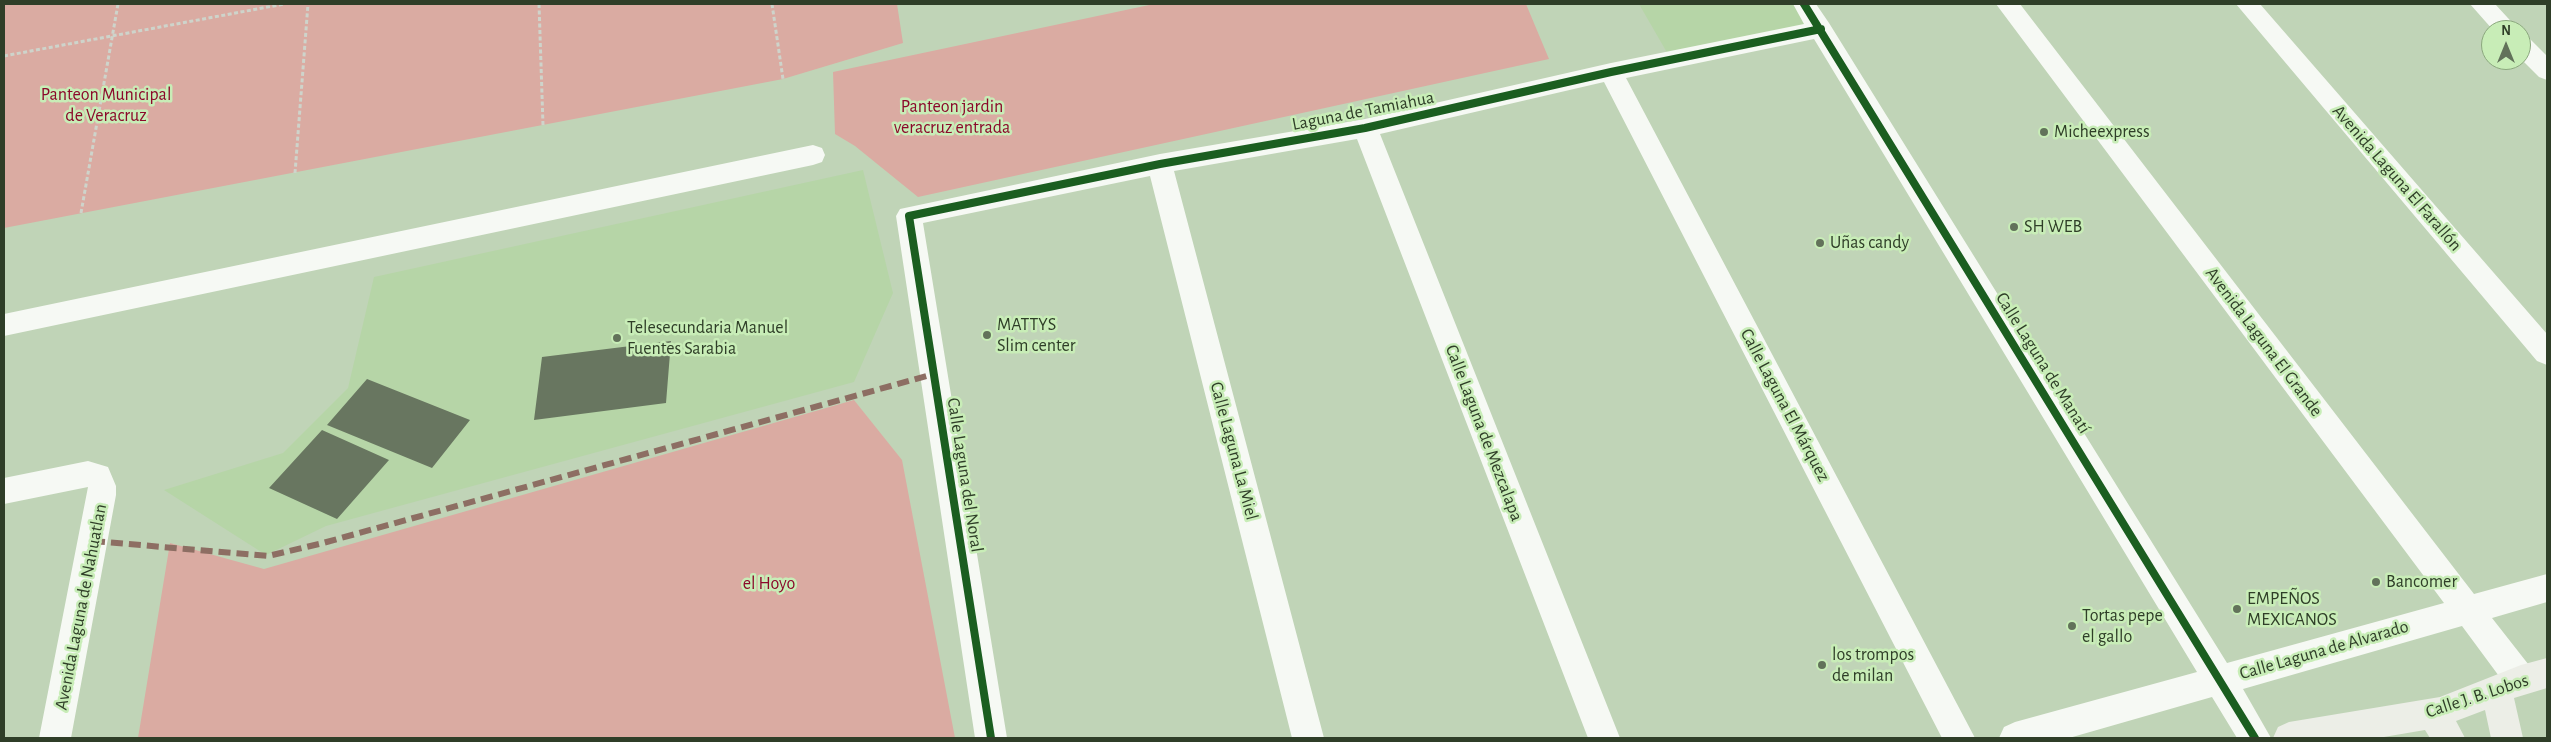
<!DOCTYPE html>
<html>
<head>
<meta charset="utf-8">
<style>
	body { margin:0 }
	#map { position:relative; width:2551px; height:742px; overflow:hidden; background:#c0d4b7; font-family:"Alegreya Sans",sans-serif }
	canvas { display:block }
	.frame { position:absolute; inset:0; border:5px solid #2f3e28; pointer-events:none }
	.north { position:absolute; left:2481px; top:20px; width:50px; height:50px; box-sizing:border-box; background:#c8edb7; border:1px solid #8ba77e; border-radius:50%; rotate:0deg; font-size:14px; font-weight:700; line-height:20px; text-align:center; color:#2f3e28 }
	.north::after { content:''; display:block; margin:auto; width:18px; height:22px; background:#62725a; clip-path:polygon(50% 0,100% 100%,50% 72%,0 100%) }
</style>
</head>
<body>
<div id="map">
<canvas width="2551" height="742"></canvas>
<div class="frame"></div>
<div class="north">N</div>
</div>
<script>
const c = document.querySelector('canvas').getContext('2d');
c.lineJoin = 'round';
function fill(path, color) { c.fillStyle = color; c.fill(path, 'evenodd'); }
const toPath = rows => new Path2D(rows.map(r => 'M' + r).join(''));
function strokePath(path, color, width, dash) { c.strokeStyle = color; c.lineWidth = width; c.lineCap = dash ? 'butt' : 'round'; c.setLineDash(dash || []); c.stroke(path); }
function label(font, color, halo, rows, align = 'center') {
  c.font = font + ' "Alegreya Sans",sans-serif'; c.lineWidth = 5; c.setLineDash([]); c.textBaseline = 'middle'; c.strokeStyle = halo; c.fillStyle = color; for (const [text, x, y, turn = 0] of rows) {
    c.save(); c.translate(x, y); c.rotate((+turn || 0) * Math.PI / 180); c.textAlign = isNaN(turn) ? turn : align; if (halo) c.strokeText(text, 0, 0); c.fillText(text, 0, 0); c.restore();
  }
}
const built = toPath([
	[1639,4,1794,4,1808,26,1669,56],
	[863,170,893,293,854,382,326,526,266,555,164,490,283,453,348,388,374,277]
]);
const green = toPath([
	[4,4,897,4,903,43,783,79,4,228],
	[1154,4,1526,4,1549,59,918,197,855,146,835,134,833,72],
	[854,400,902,460,955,738,138,738,170,543,264,569]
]);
const building = toPath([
	[671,341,666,403,534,420,542,357],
	[367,379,470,420,432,468,327,425],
	[322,430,389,460,337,519,269,488]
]);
const path = toPath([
	[539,4,543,125],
	[772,4,783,79],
	[4,56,284,4],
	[295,173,308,4],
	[81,213,118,4]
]);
const street = toPath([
	[1793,4,1816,4,1829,23,2227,663,2444,603,1996,4,2020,4,2474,594,2547,574,2547,602,2492,618,2532,669,2537,680,2532,691,2521,695,2510,691,2462,626,2243,689,2271,738,2237,738,2212,697,2069,738,1999,738,2004,727,2015,722,2197,672,1814,39,1626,78,1975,738,1942,738,1604,82,1380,134,1620,738,1588,738,1357,139,1174,171,1324,738,1292,738,1150,176,923,223,1007,738,975,738,896,216,900,209,1160,154,1365,119,1611,63,1804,24,1793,4],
	[2236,4,2260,4,2547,334,2547,365,2537,361,2236,4],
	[2470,4,2495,4,2519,30,2493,30,2470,4],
	[2521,35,2529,38,2547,56,2547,80,2539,77,2521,59,2521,35],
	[813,145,822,148,825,155,822,162,813,165,4,336,4,314,813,145],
	[88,461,108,467,116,486,116,495,71,738,39,738,88,487,4,504,4,478,88,461]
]);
const secondary = toPath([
	[2547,658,2547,688,2514,698,2523,738,2491,738,2485,710,2456,721,2465,738,2430,738,2425,730,2378,738,2273,738,2278,727,2289,722,2440,697,2521,665,2547,658]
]);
const quiet = toPath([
	[93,541,268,556,323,543,934,374]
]);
const cycleway = toPath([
	[1804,4,2255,738],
	[991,738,909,216,1160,164,1365,128,1611,72,1821,29]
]);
const markers = [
	[2044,132,5,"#62725a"],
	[2014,227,5,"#62725a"],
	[1820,243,5,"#62725a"],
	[987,335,5,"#62725a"],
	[617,338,5,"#62725a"],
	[2376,582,5,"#62725a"],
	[2237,609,5,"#62725a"],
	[2072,626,5,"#62725a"],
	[1822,665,5,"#62725a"]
];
const parkNames = [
	["Panteon Municipal",106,95],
	["de Veracruz",106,116],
	["Panteon jardin",952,107],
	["veracruz entrada",952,128],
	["el Hoyo",769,584]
];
const streetNames = [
	["Laguna de Tamiahua",1363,111,-11],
	["Avenida Laguna El Farallón",2397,178,49],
	["Avenida Laguna El Grande",2264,342,53],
	["Calle Laguna de Manatí",2043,363,58],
	["Calle Laguna El Márquez",1785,405,62],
	["Calle Laguna de Mezcalapa",1484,433,69],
	["Calle Laguna La Miel",1234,451,75],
	["Calle Laguna del Noral",965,475,81],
	["Avenida Laguna de Nahuatlan",81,607,-79],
	["Calle Laguna de Alvarado",2324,650,-16],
	["Calle J. B. Lobos",2477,696,-18]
];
const poiNames = [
	["Micheexpress",2054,132],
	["SH WEB",2024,227],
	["Uñas candy",1830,243],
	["MATTYS",997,325],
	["Slim center",997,346],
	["Telesecundaria Manuel",627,328],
	["Fuentes Sarabia",627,349],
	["Bancomer",2386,582],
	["EMPEÑOS",2247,599],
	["MEXICANOS",2247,620],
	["Tortas pepe",2082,616],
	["el gallo",2082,637],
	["los trompos",1832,655],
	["de milan",1832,676]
];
fill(built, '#b6d5a7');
fill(green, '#daaba2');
fill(building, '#687660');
strokePath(path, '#ced4cb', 3, [4, 2.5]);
fill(street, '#f6f9f4');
fill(secondary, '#eceee7');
strokePath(quiet, '#8d6e63', 6, [12, 6]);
strokePath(cycleway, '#1b5e20', 8);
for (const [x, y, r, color] of markers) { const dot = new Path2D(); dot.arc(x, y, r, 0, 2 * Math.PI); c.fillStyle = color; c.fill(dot); strokePath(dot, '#c8edb7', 2); }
label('18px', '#8b092b', '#c8edb7', parkNames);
label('18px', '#2f3e28', '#c8edb7', streetNames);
label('18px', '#2f3e28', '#c8edb7', poiNames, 'left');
</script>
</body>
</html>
